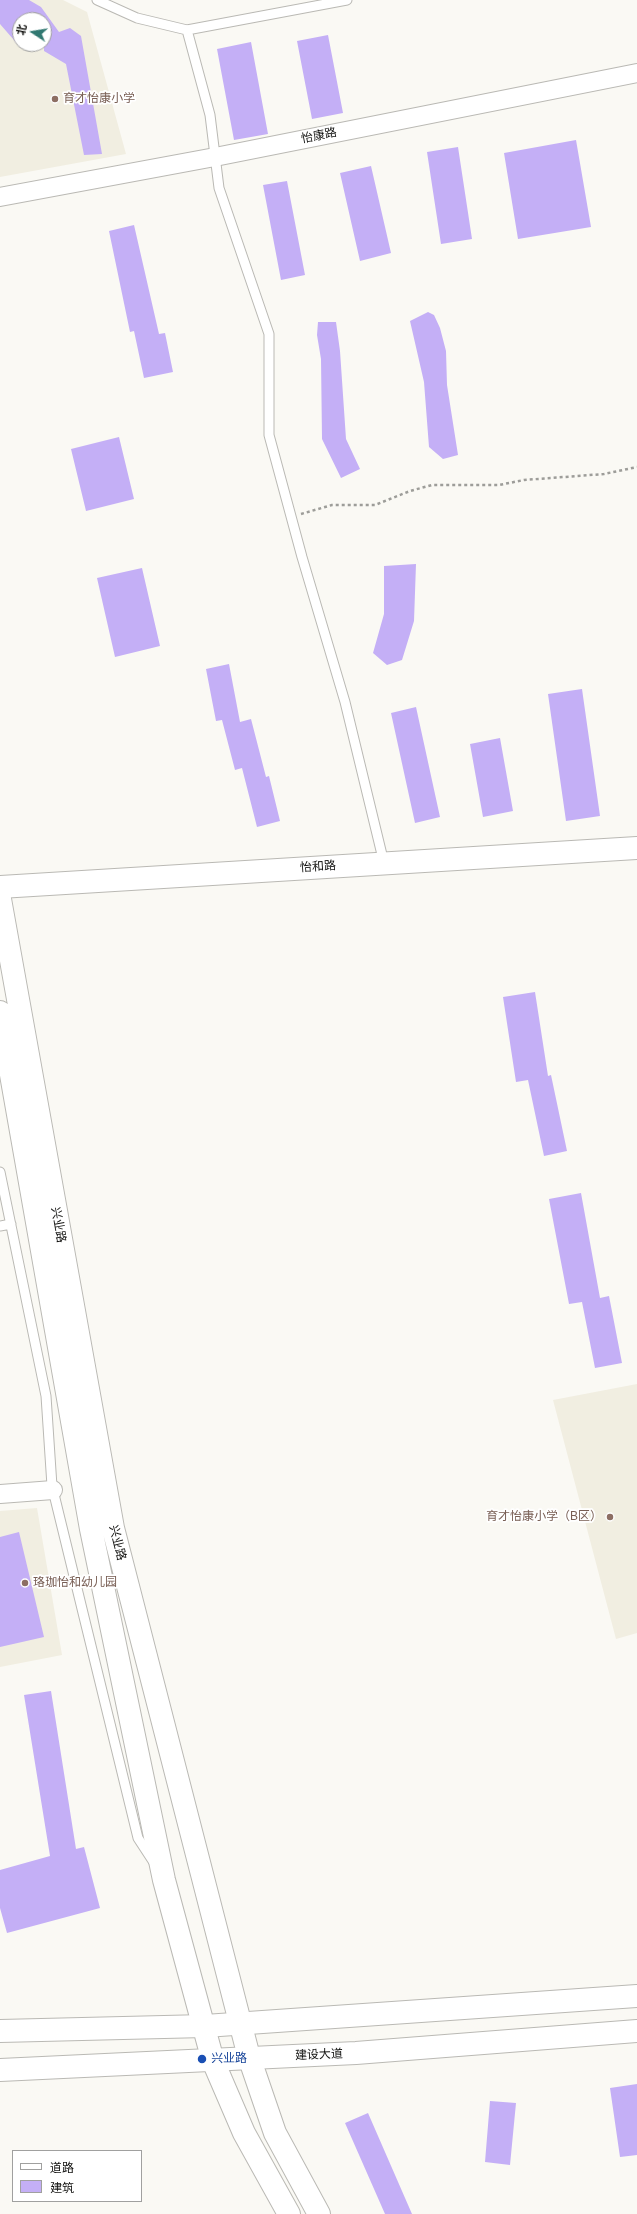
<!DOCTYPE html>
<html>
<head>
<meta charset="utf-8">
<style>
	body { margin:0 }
	#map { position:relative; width:637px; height:2214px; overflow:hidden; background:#faf9f4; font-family:Arial,"Noto Sans SC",sans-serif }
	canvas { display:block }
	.legend { position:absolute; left:12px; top:2150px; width:130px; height:52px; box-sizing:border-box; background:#fff; border:1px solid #a0a09f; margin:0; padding:5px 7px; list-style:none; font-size:12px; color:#11110f }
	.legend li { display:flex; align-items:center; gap:8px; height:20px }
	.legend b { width:20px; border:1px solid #a0a09f }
	.north { position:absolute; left:12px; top:12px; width:40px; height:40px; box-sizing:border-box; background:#fff; border:1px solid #a0a09f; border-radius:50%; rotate:282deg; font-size:11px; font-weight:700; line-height:16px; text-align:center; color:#11110f }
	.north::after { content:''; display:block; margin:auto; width:14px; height:18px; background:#317871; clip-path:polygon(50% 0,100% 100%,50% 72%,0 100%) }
</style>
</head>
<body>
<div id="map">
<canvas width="637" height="2214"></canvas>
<ul class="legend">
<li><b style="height:5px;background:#fff"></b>道路</li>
<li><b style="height:11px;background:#c4aff6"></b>建筑</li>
</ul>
<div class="north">北</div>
</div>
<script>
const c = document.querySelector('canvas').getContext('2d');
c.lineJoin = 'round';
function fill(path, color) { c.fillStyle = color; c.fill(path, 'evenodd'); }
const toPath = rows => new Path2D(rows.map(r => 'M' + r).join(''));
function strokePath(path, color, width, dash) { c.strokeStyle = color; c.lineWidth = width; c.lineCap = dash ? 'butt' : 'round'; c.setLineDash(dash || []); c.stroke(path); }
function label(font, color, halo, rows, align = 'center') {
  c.font = font + ' Arial,"Noto Sans SC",sans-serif'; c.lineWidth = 3.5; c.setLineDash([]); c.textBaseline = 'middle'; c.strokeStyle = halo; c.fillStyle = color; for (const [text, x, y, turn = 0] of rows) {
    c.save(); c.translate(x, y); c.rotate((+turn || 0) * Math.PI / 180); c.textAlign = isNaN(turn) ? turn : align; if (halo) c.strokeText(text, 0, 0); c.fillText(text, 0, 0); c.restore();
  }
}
const built = toPath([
	[0,0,63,0,87,12,126,154,0,177],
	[20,20,44,20,44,44,20,44],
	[637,1384,637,1633,616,1639,553,1400],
	[37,1508,62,1655,0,1667,0,1511]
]);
const building = toPath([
	[0,0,29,0,41,7,59,32,70,28,81,36,102,154,84,155,66,64,44,51,44,20,20,20,20,47,0,24],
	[328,35,343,113,312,119,297,41],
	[251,42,268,134,234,140,217,49],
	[576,140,591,227,518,239,504,153],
	[458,147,472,239,441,244,427,152],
	[371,166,391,253,360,261,340,173],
	[287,181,305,275,281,280,263,185],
	[134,225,159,334,165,333,173,372,144,378,134,331,130,332,109,231],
	[428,312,434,315,440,328,446,351,447,385,458,455,443,459,429,447,424,382,410,321],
	[318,322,336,322,340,351,346,439,360,469,341,478,322,439,321,359,317,335],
	[119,437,134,499,86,511,71,449],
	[416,564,414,621,402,660,387,665,373,653,384,614,384,566],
	[142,568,160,646,115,657,97,578],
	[229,664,240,722,251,719,266,777,269,776,280,821,257,827,242,768,235,770,222,720,216,721,206,669],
	[582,689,600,816,566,821,548,694],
	[416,707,440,817,415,823,391,713],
	[500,738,513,811,483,817,470,744],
	[535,992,548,1076,551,1075,567,1151,544,1156,528,1080,516,1082,503,997],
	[581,1193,600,1298,609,1296,622,1363,595,1368,582,1302,569,1304,549,1199],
	[19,1532,44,1637,0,1647,0,1537],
	[51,1691,76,1849,84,1847,100,1908,7,1933,0,1908,0,1870,50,1856,24,1695],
	[637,2084,637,2155,620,2157,610,2088],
	[490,2101,516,2103,510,2165,485,2162],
	[368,2113,412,2214,385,2214,345,2123]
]);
const path = toPath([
	[301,514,332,505,375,505,410,491,432,485,499,485,524,480,604,474,637,467]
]);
const service = toPath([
	[97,0,137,18,187,30,210,115,219,188,269,334,269,435,302,557,345,702,384,863],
	[187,30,347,0],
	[0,1172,46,1396,52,1486,138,1838,153,1861],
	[0,1226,11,1224]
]);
const minor = toPath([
	[0,197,215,157,637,73],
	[0,1494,53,1490]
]);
const tertiary = toPath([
	[0,887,637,848]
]);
const secondary = toPath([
	[0,899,113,1528,249,2057,275,2133,319,2214],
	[0,1012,91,1529,164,1880,213,2061,244,2133,289,2214]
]);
const primary = toPath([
	[0,2031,205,2026,637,1996],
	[0,2070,356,2053,637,2031]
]);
const markers = [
	[55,99,4,"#8d6e63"],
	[610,1517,4,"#8d6e63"],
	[25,1583,4,"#8d6e63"],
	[202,2059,5,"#1a4fb4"]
];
const educationNames = [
	["育才怡康小学",63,99],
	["育才怡康小学（B区）",602,1517,"right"],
	["珞珈怡和幼儿园",33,1583]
];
const streetNames = [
	["怡康路",319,136,-11],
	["怡和路",318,867,-4],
	["兴业路",58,1225,80],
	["兴业路",117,1543,76],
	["建设大道",319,2055,-2]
];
const transitNames = [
	["兴业路",211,2059]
];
fill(built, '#f1eee1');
fill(building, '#c4aff6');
strokePath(service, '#bab9b4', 11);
strokePath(minor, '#bab9b4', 20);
strokePath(tertiary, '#bab9b4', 24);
strokePath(secondary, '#bab9b4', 24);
strokePath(primary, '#bab9b4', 24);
strokePath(path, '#9d9d99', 2.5, [3, 3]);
strokePath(service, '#fff', 9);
strokePath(minor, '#fff', 18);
strokePath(tertiary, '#fff', 22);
strokePath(secondary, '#fff', 22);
strokePath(primary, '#fff', 22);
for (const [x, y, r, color] of markers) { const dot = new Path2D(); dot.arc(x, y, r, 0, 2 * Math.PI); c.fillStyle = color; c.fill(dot); strokePath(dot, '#fff', 1.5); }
label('12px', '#785e54', '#fff', educationNames, 'left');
label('12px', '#11110f', '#fff', streetNames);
label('12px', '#164399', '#fff', transitNames, 'left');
</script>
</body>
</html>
